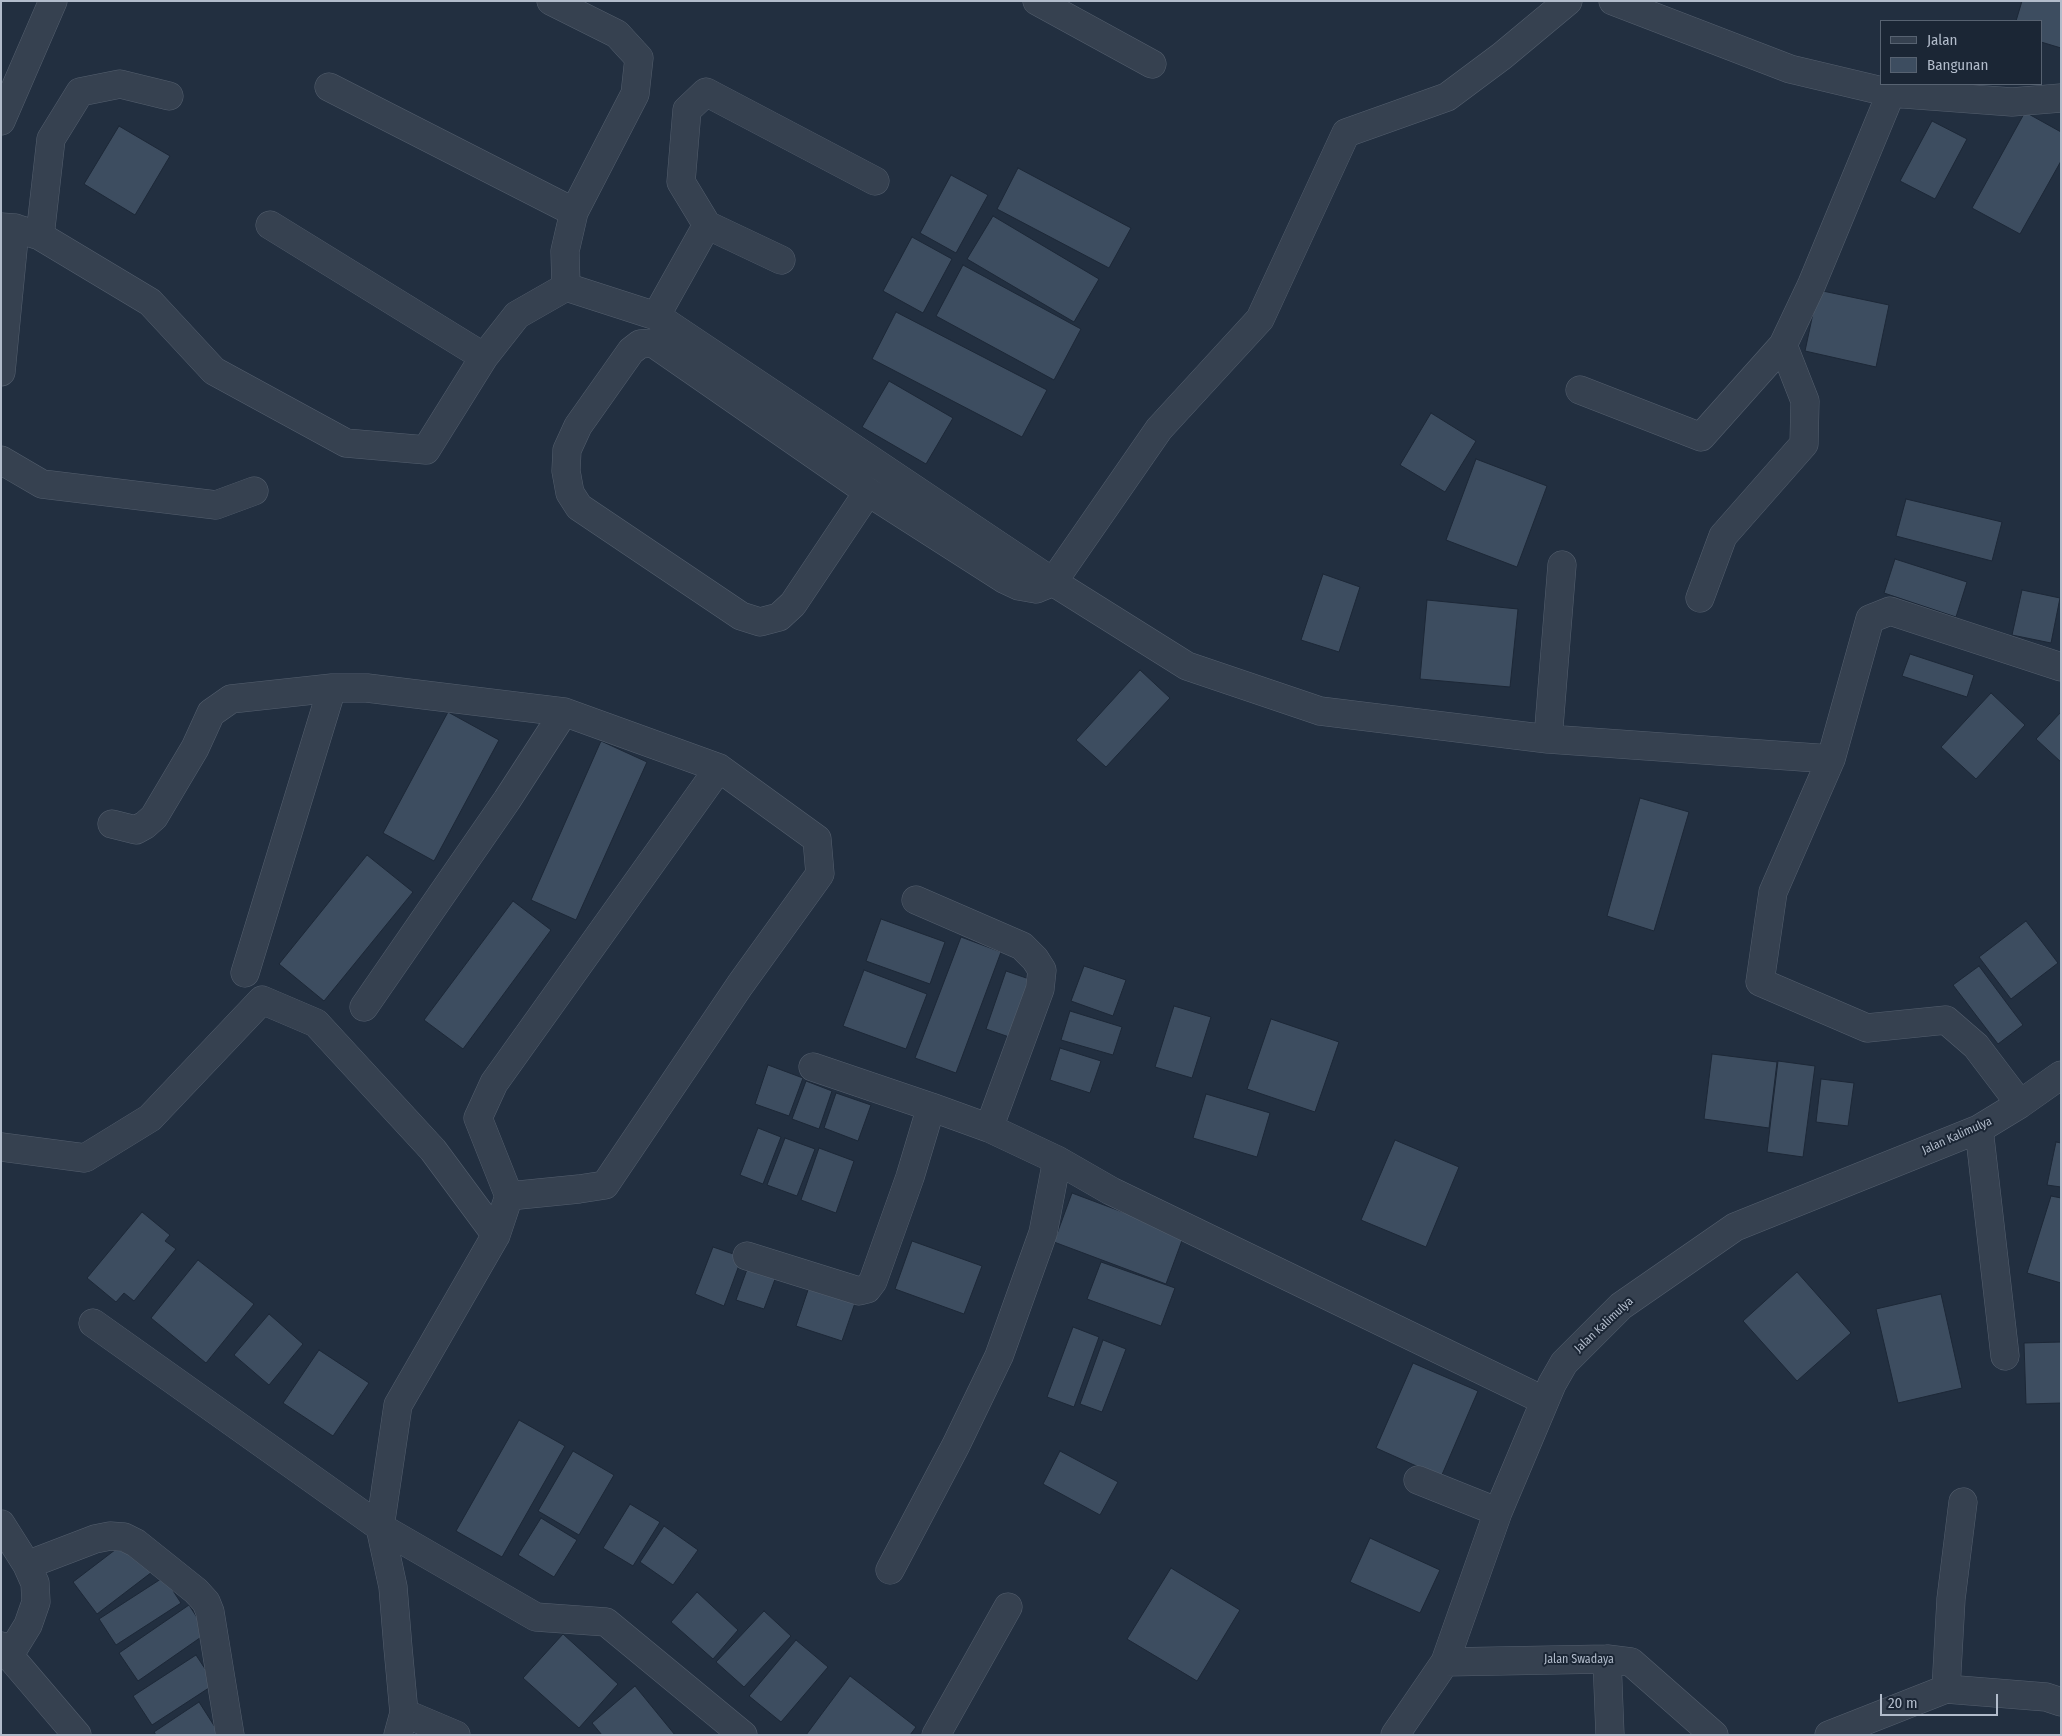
<!DOCTYPE html>
<html>
<head>
<meta charset="utf-8">
<style>
	body { margin:0 }
	#map { position:relative; width:2062px; height:1736px; overflow:hidden; background:#222f40; font-family:"Fira Sans Condensed",sans-serif }
	canvas { display:block }
	.frame { position:absolute; inset:0; border:2px solid #b2bccb; pointer-events:none }
	.legend { position:absolute; left:1880px; top:20px; width:162px; height:65px; box-sizing:border-box; background:#1b2635; border:1px solid #576271; margin:0; padding:6px 9px; list-style:none; font-size:15px; color:#b2bccb }
	.legend li { display:flex; align-items:center; gap:10px; height:25px }
	.legend b { width:25px; border:1px solid #576271 }
	.scale { position:absolute; left:1880px; top:1694px; width:118px; height:22px; box-sizing:border-box; border:2px solid #b2bccb; border-top:0; padding-left:6px; font-size:15px; line-height:18px; white-space:nowrap; color:#b2bccb; -webkit-text-stroke:4px #1b2635; paint-order:stroke }
</style>
</head>
<body>
<div id="map">
<canvas width="2062" height="1736"></canvas>
<div class="frame"></div>
<ul class="legend">
<li><b style="height:6px;background:#364150"></b>Jalan</li>
<li><b style="height:14px;background:#3d4d60"></b>Bangunan</li>
</ul>
<div class="scale">20 m</div>
</div>
<script>
const c = document.querySelector('canvas').getContext('2d');
c.lineJoin = 'round';
function fill(path, color) { c.fillStyle = color; c.fill(path, 'evenodd'); }
const toPath = rows => new Path2D(rows.map(r => 'M' + r).join(''));
function strokePath(path, color, width, dash) { c.strokeStyle = color; c.lineWidth = width; c.lineCap = dash ? 'butt' : 'round'; c.setLineDash(dash || []); c.stroke(path); }
function label(font, color, halo, rows, align = 'center') {
  c.font = font + ' "Fira Sans Condensed",sans-serif'; c.lineWidth = 4; c.setLineDash([]); c.textBaseline = 'middle'; c.strokeStyle = halo; c.fillStyle = color; for (const [text, x, y, turn = 0] of rows) {
    c.save(); c.translate(x, y); c.rotate((+turn || 0) * Math.PI / 180); c.textAlign = isNaN(turn) ? turn : align; if (halo) c.strokeText(text, 0, 0); c.fillText(text, 0, 0); c.restore();
  }
}
const building = toPath([
	[2022,1,2061,1,2061,48,2041,42,2041,21,2016,21,2022,1],
	[2025,112,2061,132,2061,161,2020,234,1972,208,2025,112],
	[1932,121,1967,139,1935,199,1900,181,1932,121],
	[119,126,170,156,135,215,84,184,119,126],
	[1018,168,1131,228,1109,268,997,209,1018,168],
	[951,175,988,195,956,253,920,233,951,175],
	[993,216,1099,279,1074,322,967,259,993,216],
	[912,237,952,259,923,313,883,291,912,237],
	[963,265,1081,329,1054,380,936,316,963,265],
	[1818,290,1889,305,1876,367,1805,351,1818,290],
	[896,312,1047,390,1022,437,872,359,896,312],
	[889,381,953,418,926,464,862,427,889,381],
	[1431,413,1476,441,1445,492,1400,465,1431,413],
	[1476,459,1547,486,1517,567,1446,540,1476,459],
	[1906,499,2002,522,1992,561,1896,536,1906,499],
	[1895,559,1967,582,1956,617,1884,593,1895,559],
	[1323,574,1360,587,1339,652,1301,640,1323,574],
	[2022,590,2060,598,2051,643,2012,635,2022,590],
	[1427,600,1518,609,1510,687,1420,679,1427,600],
	[1910,654,1974,675,1967,697,1902,676,1910,654],
	[1140,670,1170,698,1106,767,1076,740,1140,670],
	[1991,693,2025,725,1976,779,1941,747,1991,693],
	[448,712,499,740,434,861,383,833,448,712],
	[2061,712,2061,762,2036,739,2061,712],
	[601,741,647,762,576,920,531,900,601,741],
	[1640,798,1689,812,1654,931,1607,916,1640,798],
	[367,855,413,892,324,1001,279,964,367,855],
	[513,901,551,930,463,1049,424,1020,513,901],
	[881,919,945,942,930,984,866,961,881,919],
	[2026,921,2058,963,2011,999,1979,957,2026,921],
	[961,937,1001,952,956,1073,915,1058,961,937],
	[1084,966,1126,980,1113,1016,1071,1001,1084,966],
	[1979,966,2023,1025,1998,1044,1953,985,1979,966],
	[864,970,927,994,906,1049,843,1026,864,970],
	[1006,971,1035,981,1015,1039,986,1029,1006,971],
	[1174,1006,1211,1017,1192,1078,1155,1067,1174,1006],
	[1070,1011,1122,1027,1113,1055,1061,1040,1070,1011],
	[1271,1019,1339,1042,1315,1112,1247,1089,1271,1019],
	[1060,1048,1101,1061,1090,1093,1050,1080,1060,1048],
	[1712,1054,1777,1062,1769,1128,1704,1119,1712,1054],
	[1778,1061,1815,1066,1803,1157,1767,1152,1778,1061],
	[768,1065,803,1078,789,1116,755,1104,768,1065],
	[1821,1079,1854,1083,1848,1126,1816,1122,1821,1079],
	[806,1081,832,1091,819,1129,792,1119,806,1081],
	[836,1093,871,1105,858,1141,824,1128,836,1093],
	[1206,1094,1270,1113,1257,1157,1193,1138,1206,1094],
	[758,1128,781,1137,763,1184,740,1175,758,1128],
	[785,1138,815,1149,797,1196,767,1185,785,1138],
	[1395,1140,1459,1167,1426,1247,1361,1220,1395,1140],
	[2056,1142,2061,1143,2061,1187,2047,1185,2056,1142],
	[819,1148,854,1161,836,1213,801,1200,819,1148],
	[1072,1193,1184,1235,1166,1284,1054,1242,1072,1193],
	[2051,1196,2061,1198,2061,1283,2027,1273,2051,1196],
	[142,1212,170,1235,165,1241,176,1249,134,1301,124,1293,116,1302,87,1278,142,1212],
	[912,1241,982,1266,964,1314,895,1289,912,1241],
	[713,1247,742,1257,724,1306,695,1294,713,1247],
	[198,1260,254,1304,206,1363,151,1318,198,1260],
	[750,1261,778,1271,764,1309,736,1300,750,1261],
	[1101,1262,1175,1288,1161,1326,1087,1299,1101,1262],
	[1797,1272,1851,1333,1797,1381,1743,1321,1797,1272],
	[810,1284,856,1300,842,1341,796,1326,810,1284],
	[1941,1294,1962,1388,1898,1403,1876,1309,1941,1294],
	[269,1314,303,1344,269,1385,234,1355,269,1314],
	[1073,1327,1099,1337,1074,1407,1047,1397,1073,1327],
	[1103,1340,1126,1349,1102,1412,1080,1404,1103,1340],
	[2061,1342,2061,1403,2026,1404,2024,1343,2061,1342],
	[319,1350,369,1383,333,1436,283,1403,319,1350],
	[1413,1363,1478,1391,1441,1477,1376,1448,1413,1363],
	[519,1420,565,1446,502,1557,456,1531,519,1420],
	[573,1451,614,1475,579,1535,538,1511,573,1451],
	[1060,1451,1118,1482,1100,1515,1043,1484,1060,1451],
	[630,1504,660,1522,633,1566,603,1548,630,1504],
	[541,1518,577,1540,554,1577,518,1555,541,1518],
	[664,1526,698,1550,673,1585,640,1562,664,1526],
	[1370,1538,1440,1570,1420,1613,1350,1582,1370,1538],
	[128,1540,152,1572,97,1614,73,1582,128,1540],
	[1171,1568,1240,1610,1197,1681,1127,1639,1171,1568],
	[164,1577,181,1603,116,1645,99,1619,164,1577],
	[697,1592,738,1630,713,1659,671,1622,697,1592],
	[189,1605,207,1633,138,1681,119,1653,189,1605],
	[764,1611,791,1636,744,1687,716,1662,764,1611],
	[563,1634,618,1684,579,1728,523,1678,563,1634],
	[796,1640,828,1667,781,1722,749,1696,796,1640],
	[196,1655,215,1684,152,1725,133,1696,196,1655],
	[850,1676,916,1727,910,1735,806,1735,850,1676],
	[635,1686,675,1735,602,1735,592,1723,635,1686],
	[199,1702,220,1735,156,1735,154,1732,199,1702]
]);
const minor = toPath([
	[551,1,617,34,639,58,635,94,574,212,565,251,566,287],
	[1037,1,1152,64],
	[1613,1,1790,69,1891,93,2012,102,2061,98],
	[329,87,574,212],
	[1,121,53,1],
	[270,225,484,357],
	[707,225,781,260],
	[1,227,15,228,40,236,150,302,214,371,346,443,426,450,484,357,517,315,566,287,656,316,1053,582,1159,429,1260,319,1346,133,1447,97,1502,56,1568,1],
	[40,236,51,139,80,92,120,84,169,96],
	[656,316,707,225,681,182,687,110,706,92,875,181],
	[1,372,15,228],
	[1580,390,1701,437,1783,345,1811,286,1891,93],
	[1,460,42,484,216,505,254,491],
	[868,492,793,604,779,617,760,622,741,616,579,507,570,493,566,471,567,450,578,426,631,351,640,344,653,343,868,492,1004,579,1019,586,1036,589,1053,582,1187,666,1320,711,1548,739,1831,759,1870,619,1890,611,2061,667],
	[1700,598,1723,536,1804,444,1805,401,1783,345],
	[1548,739,1562,565],
	[1831,759,1773,892,1760,982,1867,1028,1946,1020,1976,1046,2020,1104],
	[112,824,136,830,145,825,154,817,195,748,211,713,231,699,332,688,367,688,564,712,719,768,817,839,820,874,740,985,605,1185,579,1189,509,1196],
	[916,900,1022,946,1035,959,1042,970,1040,989,989,1128],
	[245,973,332,688],
	[364,1007,507,800,564,712],
	[813,1067,931,1107],
	[1979,1129,2005,1356],
	[1,1147,85,1158,150,1118,262,1000,316,1023,433,1150,496,1235],
	[747,1256,859,1291,867,1289,873,1281,910,1177,931,1107,989,1128,1057,1160],
	[93,1323,380,1527,536,1617,606,1622,743,1735],
	[1418,1480,1498,1512],
	[1,1524,27,1565,35,1583,36,1602,28,1625,9,1656],
	[27,1565,95,1539,110,1536,124,1537,136,1543,196,1591,206,1602,210,1612,230,1735],
	[890,1570,956,1445,999,1356,1043,1233,1057,1160,1111,1191,1545,1401],
	[1,1646,77,1735],
	[1607,1659,1610,1735],
	[1445,1662,1607,1659,1631,1662,1714,1735],
	[1946,1689,1951,1599,1963,1502],
	[404,1713,456,1735],
	[398,1735,404,1713,398,1648,393,1587,380,1527,398,1405,496,1235,509,1196,478,1118,494,1083,719,768],
	[936,1735,1008,1607],
	[1395,1735,1445,1662,1498,1512,1552,1384,1564,1363,1621,1306,1735,1227,1979,1129,2020,1104,2061,1075],
	[1829,1735,1946,1689,2046,1697,2061,1702]
]);
const streetNames = [
	["Jalan Kalimulya",1957,1136,-24],
	["Jalan Kalimulya",1604,1325,-43],
	["Jalan Swadaya",1579,1660]
];
fill(building, '#3d4d60');
strokePath(building, '#1d2837', 1);
strokePath(minor, '#545f6e', 29);
strokePath(minor, '#364150', 28);
label('12px', '#b2bccb', '#1b2635', streetNames);
</script>
</body>
</html>
